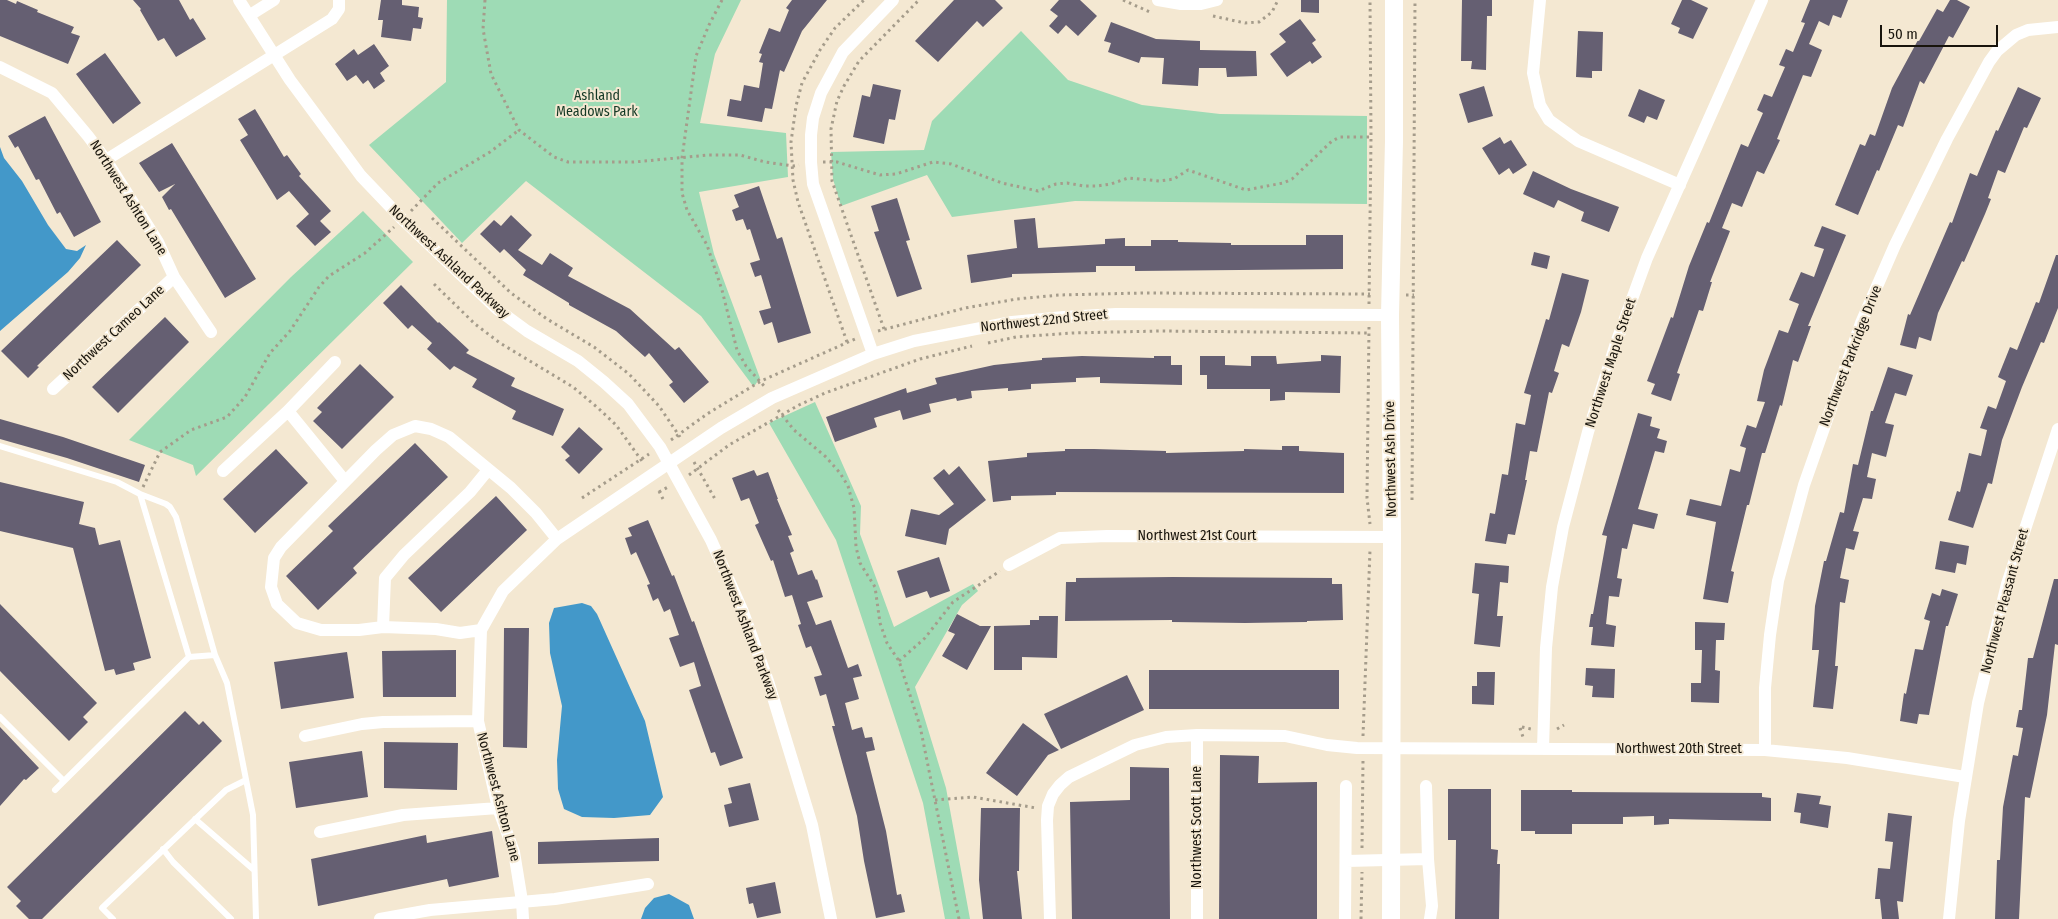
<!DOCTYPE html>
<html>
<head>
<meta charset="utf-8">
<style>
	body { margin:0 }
	#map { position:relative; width:2058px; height:919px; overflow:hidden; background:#f4e8d2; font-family:"Fira Sans Condensed",sans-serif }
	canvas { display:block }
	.scale { position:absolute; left:1880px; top:25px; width:118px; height:22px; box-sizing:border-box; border:2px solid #18140c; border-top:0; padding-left:6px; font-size:15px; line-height:18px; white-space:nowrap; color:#18140c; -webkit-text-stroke:4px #f4e8d2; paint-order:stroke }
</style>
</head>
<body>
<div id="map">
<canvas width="2058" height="919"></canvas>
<div class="scale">50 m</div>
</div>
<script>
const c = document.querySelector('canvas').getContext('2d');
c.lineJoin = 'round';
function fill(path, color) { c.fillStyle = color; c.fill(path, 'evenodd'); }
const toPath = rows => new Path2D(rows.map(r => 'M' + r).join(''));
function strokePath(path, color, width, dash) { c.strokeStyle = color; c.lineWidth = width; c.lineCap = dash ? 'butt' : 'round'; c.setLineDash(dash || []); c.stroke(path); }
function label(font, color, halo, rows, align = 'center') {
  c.font = font + ' "Fira Sans Condensed",sans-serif'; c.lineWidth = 4; c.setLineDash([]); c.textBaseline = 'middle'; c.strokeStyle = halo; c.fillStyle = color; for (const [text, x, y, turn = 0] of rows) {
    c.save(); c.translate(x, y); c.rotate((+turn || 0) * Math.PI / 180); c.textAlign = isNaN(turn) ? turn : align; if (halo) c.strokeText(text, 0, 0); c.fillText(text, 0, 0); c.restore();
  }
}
const green = toPath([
	[447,0,741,0,715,54,700,123,786,133,788,177,699,192,714,254,760,378,755,385,753,386,701,316,526,181,462,243,369,145,446,82],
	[1021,31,1068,80,1142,105,1220,114,1367,116,1367,204,1075,201,952,217,927,175,841,206,833,179,831,152,924,150,932,121],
	[363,211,413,262,196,476,193,465,129,440,291,277],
	[815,402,861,506,860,534,894,627,973,584,978,591,962,605,915,687,946,788,970,919,945,919,923,803,836,540,769,423]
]);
const water = toPath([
	[0,147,4,158,22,181,48,225,66,249,77,251,86,245,80,258,68,272,0,331],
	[582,603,591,606,597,614,645,721,663,797,650,815,614,818,582,817,564,809,558,789,557,760,562,706,550,653,549,623,554,608],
	[669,894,689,905,694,919,641,919,645,908,654,898]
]);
const building = toPath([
	[0,0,7,0,16,4,17,1,38,10,37,12,74,27,71,33,80,36,68,64,0,36],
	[133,0,179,0,190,20,193,18,206,39,176,57,164,38,158,41,140,10,141,9],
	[381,0,402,0,402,5,419,7,418,17,423,18,421,29,413,28,411,41,381,37,383,20,378,20],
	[792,0,827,0,802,31,784,72,780,70,772,109,765,108,762,122,727,116,730,99,741,101,744,85,759,88,763,63,759,62,762,54,759,53,769,28,780,32,789,10,786,8],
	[954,0,995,0,1003,8,983,27,977,21,938,62,915,41],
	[1059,0,1080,0,1097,16,1078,36,1066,25,1058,34,1049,26,1058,16,1050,10],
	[1301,0,1319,0,1319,13,1301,12],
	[1462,0,1492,0,1492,16,1487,16,1486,70,1471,69,1472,61,1461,61],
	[1682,0,1691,0,1708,8,1693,39,1678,33,1680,28,1671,24],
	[1810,0,1848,0,1841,18,1833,15,1829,26,1819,21,1809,44,1822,50,1811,77,1803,75,1777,139,1780,140,1764,174,1757,171,1742,207,1732,203,1722,228,1730,231,1710,282,1712,282,1703,311,1699,310,1677,373,1680,374,1671,401,1651,394,1655,384,1647,381,1671,317,1673,318,1689,266,1707,222,1709,223,1741,144,1748,147,1763,113,1757,110,1764,94,1772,97,1785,67,1779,65,1786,49,1793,52,1805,23,1801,22],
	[1950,0,1957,0,1970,7,1953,38,1949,36,1924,84,1920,81,1903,127,1898,125,1879,171,1877,170,1858,215,1835,205,1860,144,1865,146,1870,134,1875,136,1892,88,1918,40,1919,41,1937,9,1943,12],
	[1300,19,1316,40,1312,43,1322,57,1312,64,1310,61,1287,77,1270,54,1286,42,1279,34],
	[1111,22,1156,39,1200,41,1200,50,1256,51,1257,76,1227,77,1226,68,1199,68,1198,86,1162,84,1164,58,1141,57,1139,63,1108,52,1111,43,1104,41],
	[1578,31,1603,32,1602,71,1592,71,1592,78,1576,77],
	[374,44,389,66,380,73,385,81,374,89,368,80,363,84,356,75,347,81,335,64,354,49,358,55],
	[105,53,141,103,113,124,76,74],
	[873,84,901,90,895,120,889,119,884,144,853,137,862,95,870,97],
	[1484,86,1493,116,1468,123,1459,94],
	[2018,87,2041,98,2027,128,2024,127,2005,173,1998,170,1988,198,1991,199,1985,214,1964,262,1962,261,1938,313,1931,341,1919,337,1916,349,1900,345,1908,314,1910,315,1950,222,1952,223,1970,173,1977,176,1996,130,1998,131],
	[1639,89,1665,100,1657,120,1647,116,1644,123,1628,116],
	[255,109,284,157,287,155,301,174,299,176,331,211,320,221,331,232,315,246,296,226,309,214,289,191,277,200,240,140,248,135,238,119],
	[45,116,101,222,74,237,60,212,57,214,39,179,36,180,18,146,15,148,8,136],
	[1500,137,1504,144,1511,140,1527,165,1513,174,1509,168,1499,175,1482,148],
	[172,143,256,279,225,298,171,209,169,210,162,197,175,184,159,192,139,163],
	[1533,171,1571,189,1619,207,1609,232,1581,221,1584,212,1558,200,1554,208,1523,194],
	[759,186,777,239,782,237,811,333,778,343,772,322,764,325,759,311,771,308,761,275,755,277,750,263,760,260,750,229,747,230,743,219,736,221,732,210,739,207,734,195],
	[897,198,910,240,906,241,922,289,897,297,874,232,879,231,871,206],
	[511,215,532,235,518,250,542,265,550,253,573,268,568,276,630,309,675,350,679,347,709,382,684,403,669,385,673,382,649,353,645,357,616,331,569,305,569,303,523,275,526,270,504,249,500,253,480,234,494,220,501,226],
	[1035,218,1038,248,1105,244,1105,239,1125,238,1125,246,1151,246,1151,240,1178,240,1178,242,1231,243,1231,245,1306,245,1306,235,1343,235,1343,269,1135,271,1135,266,1096,266,1096,272,1012,274,1012,277,971,283,967,255,1017,248,1014,220],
	[1822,226,1846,235,1808,326,1811,326,1798,362,1793,360,1782,406,1780,405,1765,453,1762,453,1749,505,1747,505,1731,571,1734,572,1728,603,1703,599,1716,522,1686,515,1690,499,1721,506,1730,469,1740,472,1746,448,1740,446,1747,425,1756,428,1765,402,1757,401,1764,370,1779,330,1788,333,1799,304,1789,300,1801,272,1814,277,1824,249,1814,246],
	[117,240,141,265,37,366,39,367,28,378,1,351],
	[1534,252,1550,256,1547,269,1531,265],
	[2056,255,2058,255,2058,308,2044,343,2041,342,2022,387,2002,440,1992,484,1988,483,1973,528,1948,520,1957,491,1960,492,1969,453,1981,456,1987,430,1980,428,1988,406,1996,409,2006,381,1998,377,2010,347,2017,350,2036,302,2039,303],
	[1562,273,1589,280,1581,312,1569,347,1562,344,1554,371,1559,373,1552,393,1549,392,1537,452,1530,451,1525,480,1527,480,1515,535,1508,534,1506,544,1485,541,1490,513,1495,514,1502,474,1508,475,1516,423,1525,425,1531,395,1524,393,1546,319,1549,320],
	[401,285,438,323,439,322,469,350,466,353,515,378,511,386,564,409,553,436,512,419,516,411,472,387,477,379,454,366,450,370,427,349,432,343,412,325,408,329,383,303],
	[165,317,189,342,118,413,92,387],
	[1321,355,1341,356,1340,393,1285,392,1285,400,1270,401,1270,389,1207,389,1207,375,1200,375,1200,356,1225,356,1225,365,1251,366,1251,356,1276,356,1277,364,1321,361],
	[1082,356,1154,358,1154,356,1171,356,1171,365,1182,365,1182,385,1100,383,1100,377,1076,378,1076,382,1031,384,1031,389,1008,391,1008,388,971,391,972,398,957,401,956,398,929,404,931,412,903,420,900,410,874,418,877,427,835,442,826,417,906,388,907,393,937,384,935,378,994,365,1042,360,1042,358],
	[360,364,394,397,342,449,313,421,322,412,317,408],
	[1888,367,1913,375,1906,396,1895,393,1885,423,1894,425,1886,457,1872,453,1867,477,1876,479,1872,499,1863,498,1853,531,1859,532,1854,550,1846,548,1840,578,1849,580,1845,603,1840,602,1835,666,1838,666,1833,709,1813,707,1819,650,1812,650,1815,606,1824,561,1826,561,1840,512,1844,513,1853,464,1858,465,1871,411,1873,411],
	[1638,413,1652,417,1650,426,1660,429,1657,438,1667,441,1664,453,1655,451,1638,509,1658,514,1654,529,1633,524,1627,549,1622,548,1617,578,1622,579,1619,597,1609,596,1606,624,1616,626,1614,647,1591,645,1593,627,1589,627,1591,614,1593,614,1607,536,1602,535],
	[0,419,63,437,145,465,139,482,67,458,0,439],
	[579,427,603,449,579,474,565,460,570,456,561,447],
	[415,443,448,477,353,568,357,573,318,610,286,576,333,531,328,526],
	[1282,446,1299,446,1299,451,1344,453,1344,493,1056,492,1056,495,1011,496,1011,500,993,502,988,461,1027,457,1027,453,1065,451,1065,449,1094,449,1166,451,1166,453,1244,451,1244,449,1282,450],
	[276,449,308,483,255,533,223,499],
	[959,466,986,500,949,529,946,545,905,536,911,509,939,515,954,504,933,478,944,469,949,475],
	[754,470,757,476,768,472,778,499,777,499,792,535,788,536,794,551,790,553,798,575,812,570,816,580,817,579,823,597,807,602,816,625,831,620,848,668,858,664,862,676,853,678,859,699,845,703,852,730,862,727,865,738,872,737,875,750,866,752,886,831,897,895,901,894,905,912,876,918,864,861,857,816,832,726,835,726,826,694,820,696,814,677,822,675,811,646,806,648,798,625,801,624,792,595,785,597,773,560,771,561,755,525,759,523,749,498,741,501,732,478],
	[0,482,84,502,79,524,95,528,99,545,120,540,151,658,133,663,135,670,116,675,114,669,105,671,73,548,0,531],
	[496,496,527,530,441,612,408,578],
	[648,520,672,576,674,575,692,622,694,621,743,758,720,766,715,752,711,753,689,690,701,686,694,662,680,667,669,638,679,635,670,609,664,612,658,598,653,601,647,585,650,584,636,552,631,555,625,538,632,536,628,528],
	[1940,541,1969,546,1966,565,1957,563,1955,573,1935,569],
	[939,557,950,591,930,598,927,591,906,598,897,571],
	[1475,563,1509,566,1508,583,1500,582,1497,616,1503,616,1500,647,1474,644,1479,594,1472,593],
	[1173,577,1332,578,1332,584,1342,584,1343,620,1307,621,1307,622,1245,623,1172,622,1172,620,1065,621,1066,582,1076,582,1076,578],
	[2054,579,2058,579,2058,645,2055,644,2047,715,2030,798,2025,797,2019,919,1995,919,1997,860,2000,860,2003,807,2013,755,2018,756,2023,728,2016,727,2019,710,2022,710,2028,658,2033,658],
	[1942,589,1958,594,1948,626,1946,626,1929,715,1919,714,1917,724,1900,721,1904,693,1906,694,1915,649,1923,650,1930,621,1924,619,1932,593,1940,596],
	[0,604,97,703,83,717,88,722,69,741,0,671],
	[957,614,980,626,991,626,967,670,942,656,955,634,948,631],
	[1039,616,1058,616,1057,658,1022,657,1022,670,994,670,994,626,1030,625,1030,620,1039,620],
	[1695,622,1725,623,1724,640,1716,640,1715,670,1720,671,1719,703,1691,702,1691,683,1701,683,1702,650,1695,650],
	[504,628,529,628,527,748,503,747],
	[456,650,456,697,383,697,382,651],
	[347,652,354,698,281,709,274,662],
	[1586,668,1615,669,1614,698,1592,697,1593,686,1585,685],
	[1149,670,1339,670,1339,709,1149,709],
	[1477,672,1495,672,1494,705,1472,704,1472,686,1477,686],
	[1127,675,1144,710,1061,749,1044,714],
	[185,711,199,725,203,721,222,741,42,919,29,919,16,906,21,901,7,887],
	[1023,723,1059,750,1048,755,1017,796,986,773],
	[0,727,39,768,26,780,24,779,0,806],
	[384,742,458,743,457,790,384,788],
	[362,751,368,797,296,808,289,762],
	[1220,755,1259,756,1258,783,1317,782,1317,919,1219,919],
	[1130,767,1169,768,1170,919,1072,919,1070,802,1130,800],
	[750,783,759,820,729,827,724,805,732,803,728,788],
	[1448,789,1491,789,1491,849,1498,850,1497,864,1500,864,1499,919,1455,919,1456,840,1448,840],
	[1521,790,1572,790,1572,792,1762,793,1762,797,1771,798,1771,821,1669,819,1669,824,1654,825,1654,816,1623,817,1623,824,1572,824,1572,834,1535,834,1535,831,1521,831],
	[1797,793,1821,796,1819,804,1831,806,1828,828,1800,823,1801,813,1794,812],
	[981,808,1020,808,1019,871,1017,871,1022,919,983,919,979,880],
	[1888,813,1912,816,1903,902,1897,901,1899,919,1882,919,1880,899,1875,899,1878,868,1890,869,1893,842,1885,841],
	[492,831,499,877,449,887,447,879,318,906,311,859,426,835,427,843],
	[659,838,659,861,538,864,538,842],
	[775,882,781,913,757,918,753,903,749,904,746,888]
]);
const path = toPath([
	[485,0,483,29,491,74,519,130,554,157,568,162,634,162,709,155,740,155,765,162,793,166,799,165],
	[722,0,709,25,696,56,682,158,682,193,687,210,707,245,722,290,737,350,746,366,765,387],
	[1123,0,1152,13],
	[1213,16,1245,23,1259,22,1272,12,1278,0],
	[823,162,837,162,880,175,896,174,933,162,951,164,1002,183,1038,191,1056,184,1067,183,1084,186,1097,186,1111,184,1128,178,1159,181,1174,179,1188,170,1246,190,1283,183,1292,179,1332,141,1340,137,1371,137],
	[411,211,438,183,490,152,519,130],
	[432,218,511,293,547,319,594,347,629,374,659,406,680,437],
	[434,284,475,324,500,343,573,387,598,408,616,425,642,461],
	[1406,295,1414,295],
	[1369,304,1371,137,1370,0],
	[1369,327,1367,498,1370,524],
	[884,329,832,181,831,129,837,101,844,86,859,61,919,0],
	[878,331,965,308,1017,299,1059,295,1143,293,1370,294],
	[847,342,798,202,793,180,791,142,796,106,802,83,820,50,835,28,864,0],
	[988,343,1016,337,1072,333,1160,331,1369,333],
	[778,410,794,430,826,457,840,473,848,486,854,508,856,547,860,563,875,587,880,623,887,643,899,661,920,726,959,919],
	[671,440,707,414,761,381,855,339],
	[694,462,715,499],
	[689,475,729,445,799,405,825,393,920,359,972,346],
	[143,487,160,452,191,430,227,417,245,397,270,353,290,331,319,287,329,276,365,253,394,227],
	[659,491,663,499],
	[659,492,668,487],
	[582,498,649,454],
	[1412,500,1415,0],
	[899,661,925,638,953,602,1000,571],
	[1522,727,1531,729],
	[1520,728,1523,737],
	[1557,729,1564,725],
	[1363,736,1370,550],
	[935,800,973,797,1036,808],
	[1362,848,1363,760],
	[1361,919,1362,872]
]);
const lane = toPath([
	[0,446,117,482,140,494,189,657,55,790],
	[140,494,166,504,170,507,176,517,215,655],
	[189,657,215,655,227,683,253,815,256,919],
	[0,717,64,781],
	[195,819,254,870],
	[163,849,173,862,231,919],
	[113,919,102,908,226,790,246,780]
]);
const street = toPath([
	[239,0,290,80,361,176,402,219,497,309,527,331,578,361,604,382,628,404,660,447,711,540,743,612,768,681,812,825,831,919],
	[1158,0,1181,4,1201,4,1217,0],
	[1540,0,1533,73,1540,105,1549,120,1578,141,1680,185],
	[250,15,274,0],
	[0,67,52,93,88,136,106,160,158,242,174,277,211,332],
	[106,160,332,19,339,9,339,0],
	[873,354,813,184,811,162,811,135,813,118,821,93,843,52,893,0],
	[53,389,174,277],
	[288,411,345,481],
	[223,471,288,411,335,362],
	[1009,565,1060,538,1107,536,1392,537],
	[383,627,385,578,404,555,470,492,488,470],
	[481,630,460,633,436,629,383,627,359,630,321,630,297,623,277,604,271,587,274,558,281,547,376,450,393,435,415,426,431,429,449,437,511,488,536,513,557,539],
	[305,736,362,724,383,722,478,721],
	[1543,749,1546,648,1552,587,1563,527,1588,432,1616,343,1647,258,1762,0],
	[1765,750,1765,688,1770,635,1778,581,1804,485,1861,323,1895,245,1947,139,1989,62,1997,51,2016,35,2028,30,2058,27],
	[1426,786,1428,859,1432,906,1430,919],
	[320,832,403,815,498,808],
	[1346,861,1428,859],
	[380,919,430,910,555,899,648,884],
	[523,919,522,901,514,852,498,808,478,721,481,630,503,591,557,539,721,428,772,398,873,354,914,341,1012,322,1064,317,1116,314,1390,315],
	[1050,919,1047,820,1048,806,1053,794,1060,785,1069,777,1135,745,1166,737,1197,735,1285,736,1327,745,1357,748,1765,750,1847,758,1965,777],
	[1197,919,1197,735],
	[1345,919,1346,786],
	[1949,919,1959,821,1978,703,2007,584,2058,429]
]);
const secondary = toPath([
	[1391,919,1392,537,1390,315,1394,141,1394,0]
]);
const parkNames = [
	["Ashland",597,96],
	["Meadows Park",597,112]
];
const streetNames = [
	["Northwest Ashton Lane",128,198,58],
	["Northwest Ashland Parkway",449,262,43],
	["Northwest 22nd Street",1044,321,-6],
	["Northwest Cameo Lane",114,333,-43],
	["Northwest Parkridge Drive",1851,356,-69],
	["Northwest Maple Street",1611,363,-72],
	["Northwest Ash Drive",1391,459,-91],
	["Northwest 21st Court",1197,536],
	["Northwest Pleasant Street",2005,601,-75],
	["Northwest Ashland Parkway",745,625,69],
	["Northwest 20th Street",1679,749],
	["Northwest Ashton Lane",498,797,75],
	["Northwest Scott Lane",1197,827,-90]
];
fill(green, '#9edbb5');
fill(water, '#4398c9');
fill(building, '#655f72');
strokePath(path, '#a59c8b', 3, [2.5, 4]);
strokePath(lane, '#fff', 6);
strokePath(street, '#fff', 12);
strokePath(secondary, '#fff', 18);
label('14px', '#143925', '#f4e8d2', parkNames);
label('14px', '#18140c', '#f4e8d2', streetNames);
</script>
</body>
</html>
